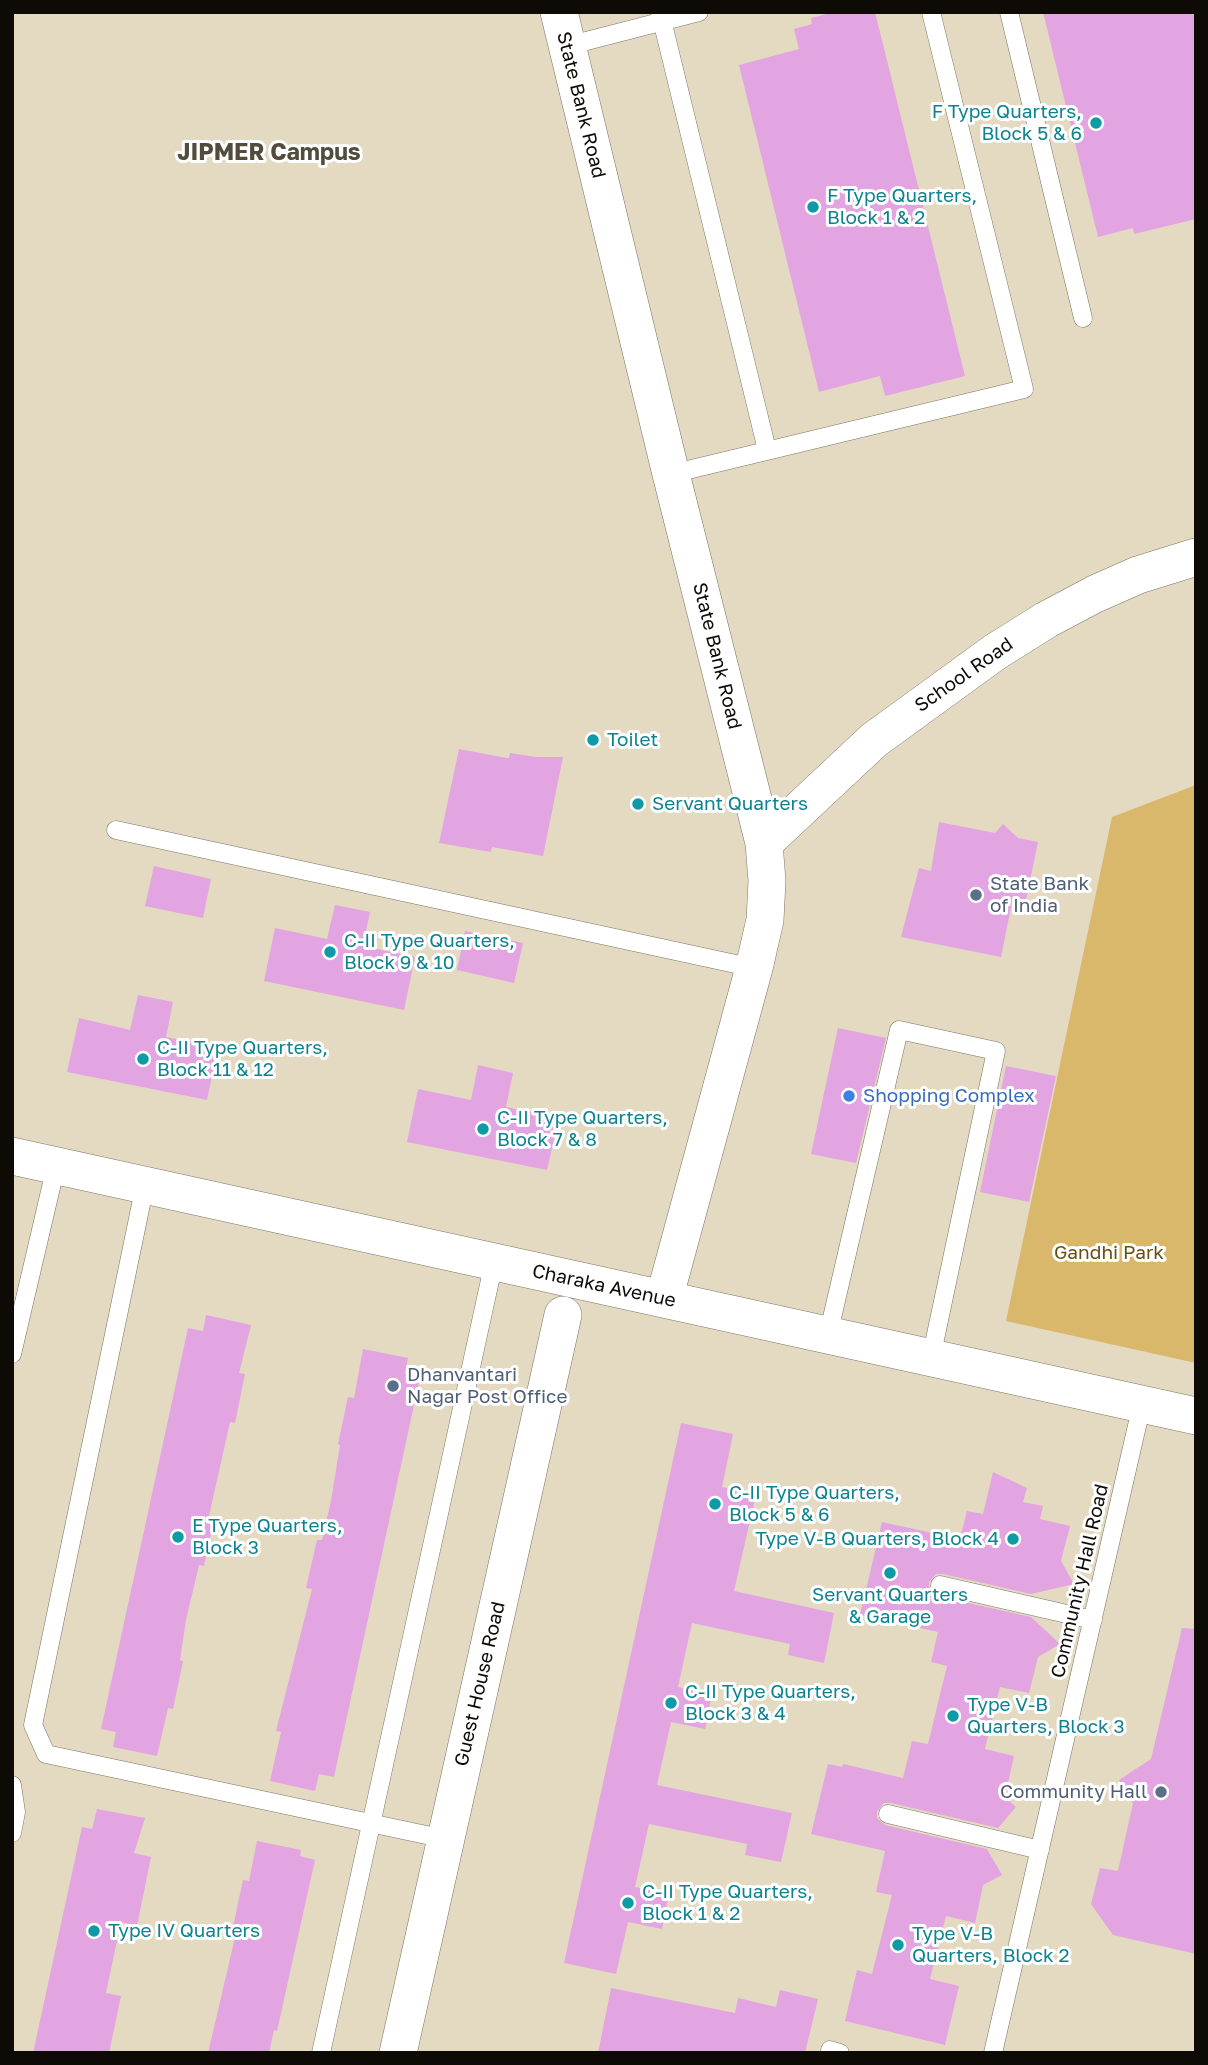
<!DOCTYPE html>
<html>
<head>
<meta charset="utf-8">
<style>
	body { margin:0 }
	#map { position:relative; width:1208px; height:2065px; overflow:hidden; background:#ebe3d2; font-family:"Golos Text",sans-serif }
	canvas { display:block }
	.frame { position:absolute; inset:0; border:14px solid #0e0b06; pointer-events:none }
</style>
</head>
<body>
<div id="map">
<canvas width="1208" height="2065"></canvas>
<div class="frame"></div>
</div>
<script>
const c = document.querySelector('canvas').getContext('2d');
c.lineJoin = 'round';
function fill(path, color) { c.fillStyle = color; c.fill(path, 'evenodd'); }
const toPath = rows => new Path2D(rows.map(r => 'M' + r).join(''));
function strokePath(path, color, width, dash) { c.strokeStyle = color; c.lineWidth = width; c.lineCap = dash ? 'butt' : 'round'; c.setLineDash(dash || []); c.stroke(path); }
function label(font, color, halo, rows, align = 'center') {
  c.font = font + ' "Golos Text",sans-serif'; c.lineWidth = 6; c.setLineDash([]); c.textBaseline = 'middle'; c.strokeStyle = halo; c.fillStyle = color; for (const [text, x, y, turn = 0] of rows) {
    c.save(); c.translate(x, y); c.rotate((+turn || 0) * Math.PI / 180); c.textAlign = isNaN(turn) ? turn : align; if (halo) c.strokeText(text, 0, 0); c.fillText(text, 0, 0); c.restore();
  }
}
const built = toPath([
	[12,12,1196,12,1196,2053,12,2053]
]);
const green = toPath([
	[1196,785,1196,1363,1006,1321,1112,817]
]);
const building = toPath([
	[834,12,875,12,965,376,885,396,880,376,819,392,739,65,799,49,794,29,812,24,811,18],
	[1043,12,1196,12,1196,219,1134,234,1133,228,1098,237],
	[459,749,507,758,509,758,510,753,536,757,563,757,543,856,492,847,491,852,439,843],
	[939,822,995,833,1003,824,1018,838,1038,842,1026,900,1013,897,1001,957,901,937,919,868,931,871],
	[154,866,211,879,203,918,145,906],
	[335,905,370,912,363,946,415,957,404,1010,264,981,275,928,327,939],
	[465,931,523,943,514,983,457,970],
	[138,995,173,1002,166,1037,218,1047,207,1100,67,1072,79,1018,130,1030],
	[838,1028,886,1038,856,1163,811,1154],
	[478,1065,513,1073,506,1107,559,1118,547,1170,407,1142,418,1089,471,1100],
	[1006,1066,1056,1076,1029,1202,980,1192],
	[206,1315,251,1325,239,1373,245,1374,235,1423,230,1422,209,1516,214,1518,204,1566,199,1565,186,1620,180,1660,183,1661,173,1709,168,1708,157,1756,113,1747,116,1732,101,1729,188,1328,203,1331],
	[363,1349,408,1358,405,1374,420,1377,334,1777,319,1774,315,1791,270,1781,281,1732,276,1731,312,1589,306,1588,317,1540,322,1540,331,1501,340,1445,338,1444,348,1397,354,1398],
	[681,1423,733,1434,722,1487,756,1494,734,1591,834,1613,824,1663,788,1655,790,1644,692,1623,678,1687,712,1694,705,1729,671,1722,657,1785,792,1813,781,1862,745,1855,747,1844,649,1824,635,1887,669,1894,662,1929,628,1922,616,1974,564,1963],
	[993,1472,1027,1488,1023,1502,1043,1506,1040,1519,1070,1526,1061,1561,1074,1584,1031,1594,943,1574,936,1574,929,1582,929,1589,937,1596,1031,1617,1060,1644,1038,1657,1029,1693,1000,1687,985,1749,1014,1756,1005,1797,1016,1807,998,1828,891,1803,884,1803,877,1811,877,1818,885,1825,987,1849,1002,1875,983,1885,975,1923,946,1916,930,1979,959,1986,945,2045,845,2021,857,1970,872,1974,892,1895,876,1892,885,1851,811,1834,828,1764,842,1767,843,1764,903,1778,912,1741,928,1744,947,1666,931,1662,938,1632,860,1615,882,1522,960,1539,967,1511,983,1514],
	[1182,1628,1196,1629,1196,1954,1113,1935,1091,1904,1100,1868,1118,1871,1133,1803,1119,1780,1151,1759],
	[97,1809,145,1818,134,1853,151,1857,137,1926,121,1922,106,1993,121,1996,109,2053,33,2053,82,1827,92,1829],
	[257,1841,301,1850,300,1856,315,1860,277,2031,274,2030,269,2053,208,2053,237,1929,233,1927,243,1880,249,1881],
	[611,1988,735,2013,738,1998,776,2007,780,1990,818,1999,805,2053,598,2053]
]);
const service = toPath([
	[660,12,767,450],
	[1009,12,1083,318],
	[567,46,699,12],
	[671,474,1024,389,931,12],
	[116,830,754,968],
	[145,1185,33,1725,46,1754,445,1839],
	[828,1335,899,1030,996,1051,931,1358],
	[12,1354,56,1166],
	[940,1585,1093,1620],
	[12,1785,16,1812,12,1833],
	[888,1814,1040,1850],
	[830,2050,840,2053],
	[321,2053,494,1262],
	[993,2053,1142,1404]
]);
const minor = toPath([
	[559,12,671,474,764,843,767,881,765,920,754,968,664,1299],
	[764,843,874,740,995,652,1046,620,1095,594,1138,575,1196,557],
	[12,1156,1196,1416],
	[398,2053,563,1315]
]);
const markers = [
	[1096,123,7,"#0f9aa8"],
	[813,207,7,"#0f9aa8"],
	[593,740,7,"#0f9aa8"],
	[638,804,7,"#0f9aa8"],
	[976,895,7,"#5c6f8a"],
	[330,952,7,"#0f9aa8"],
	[143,1059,7,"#0f9aa8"],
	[849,1096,7,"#3f7fe0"],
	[483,1129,7,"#0f9aa8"],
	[393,1386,7,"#5c6f8a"],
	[715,1504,7,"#0f9aa8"],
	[178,1537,7,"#0f9aa8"],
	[1013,1539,7,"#0f9aa8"],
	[890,1573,7,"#0f9aa8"],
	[671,1703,7,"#0f9aa8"],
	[953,1716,7,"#0f9aa8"],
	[1161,1792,7,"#5c6f8a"],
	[628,1903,7,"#0f9aa8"],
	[94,1931,7,"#0f9aa8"],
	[898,1945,7,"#0f9aa8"]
];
const streetNames = [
	["State Bank Road",581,105,76],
	["State Bank Road",717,656,76],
	["School Road",964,675,-35],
	["Charaka Avenue",604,1286,12],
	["Community Hall Road",1080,1581,-77],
	["Guest House Road",480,1684,-77]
];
const cultureNames = [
	["F Type Quarters,",1082,112,"right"],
	["Block 5 & 6",1082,134,"right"],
	["F Type Quarters,",827,196],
	["Block 1 & 2",827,218],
	["Toilet",607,740],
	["Servant Quarters",652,804],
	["C-II Type Quarters,",344,941],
	["Block 9 & 10",344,963],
	["C-II Type Quarters,",157,1048],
	["Block 11 & 12",157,1070],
	["C-II Type Quarters,",497,1118],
	["Block 7 & 8",497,1140],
	["C-II Type Quarters,",729,1493],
	["Block 5 & 6",729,1515],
	["E Type Quarters,",192,1526],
	["Block 3",192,1548],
	["Type V-B Quarters, Block 4",999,1539,"right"],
	["Servant Quarters",890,1595,"center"],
	["& Garage",890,1617,"center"],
	["C-II Type Quarters,",685,1692],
	["Block 3 & 4",685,1714],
	["Type V-B",967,1705],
	["Quarters, Block 3",967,1727],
	["C-II Type Quarters,",642,1892],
	["Block 1 & 2",642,1914],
	["Type IV Quarters",108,1931],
	["Type V-B",912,1934],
	["Quarters, Block 2",912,1956]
];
const serviceNames = [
	["State Bank",990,884],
	["of India",990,906],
	["Dhanvantari",407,1375],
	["Nagar Post Office",407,1397],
	["Community Hall",1147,1792,"right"]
];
const shopNames = [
	["Shopping Complex",863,1096]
];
const parkNames = [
	["Gandhi Park",1109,1253]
];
const quarterNames = [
	["JIPMER Campus",269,153]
];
fill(built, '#e4d9c1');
fill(green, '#d9b86c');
fill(building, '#e3a5e1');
strokePath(service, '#7d7666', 19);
strokePath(minor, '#7d7666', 38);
strokePath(service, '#fff', 18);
strokePath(minor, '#fff', 37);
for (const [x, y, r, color] of markers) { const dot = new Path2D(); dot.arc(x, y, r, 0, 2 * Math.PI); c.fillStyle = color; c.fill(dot); strokePath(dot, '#fff', 2.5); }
label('19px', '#0e0b06', '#fff', streetNames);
label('19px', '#0d838f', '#fff', cultureNames, 'left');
label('19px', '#4e5e75', '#fff', serviceNames, 'left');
label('19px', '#366cbe', '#fff', shopNames, 'left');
label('19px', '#664f10', '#fff', parkNames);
label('bold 23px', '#524c3d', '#fff', quarterNames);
</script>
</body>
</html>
